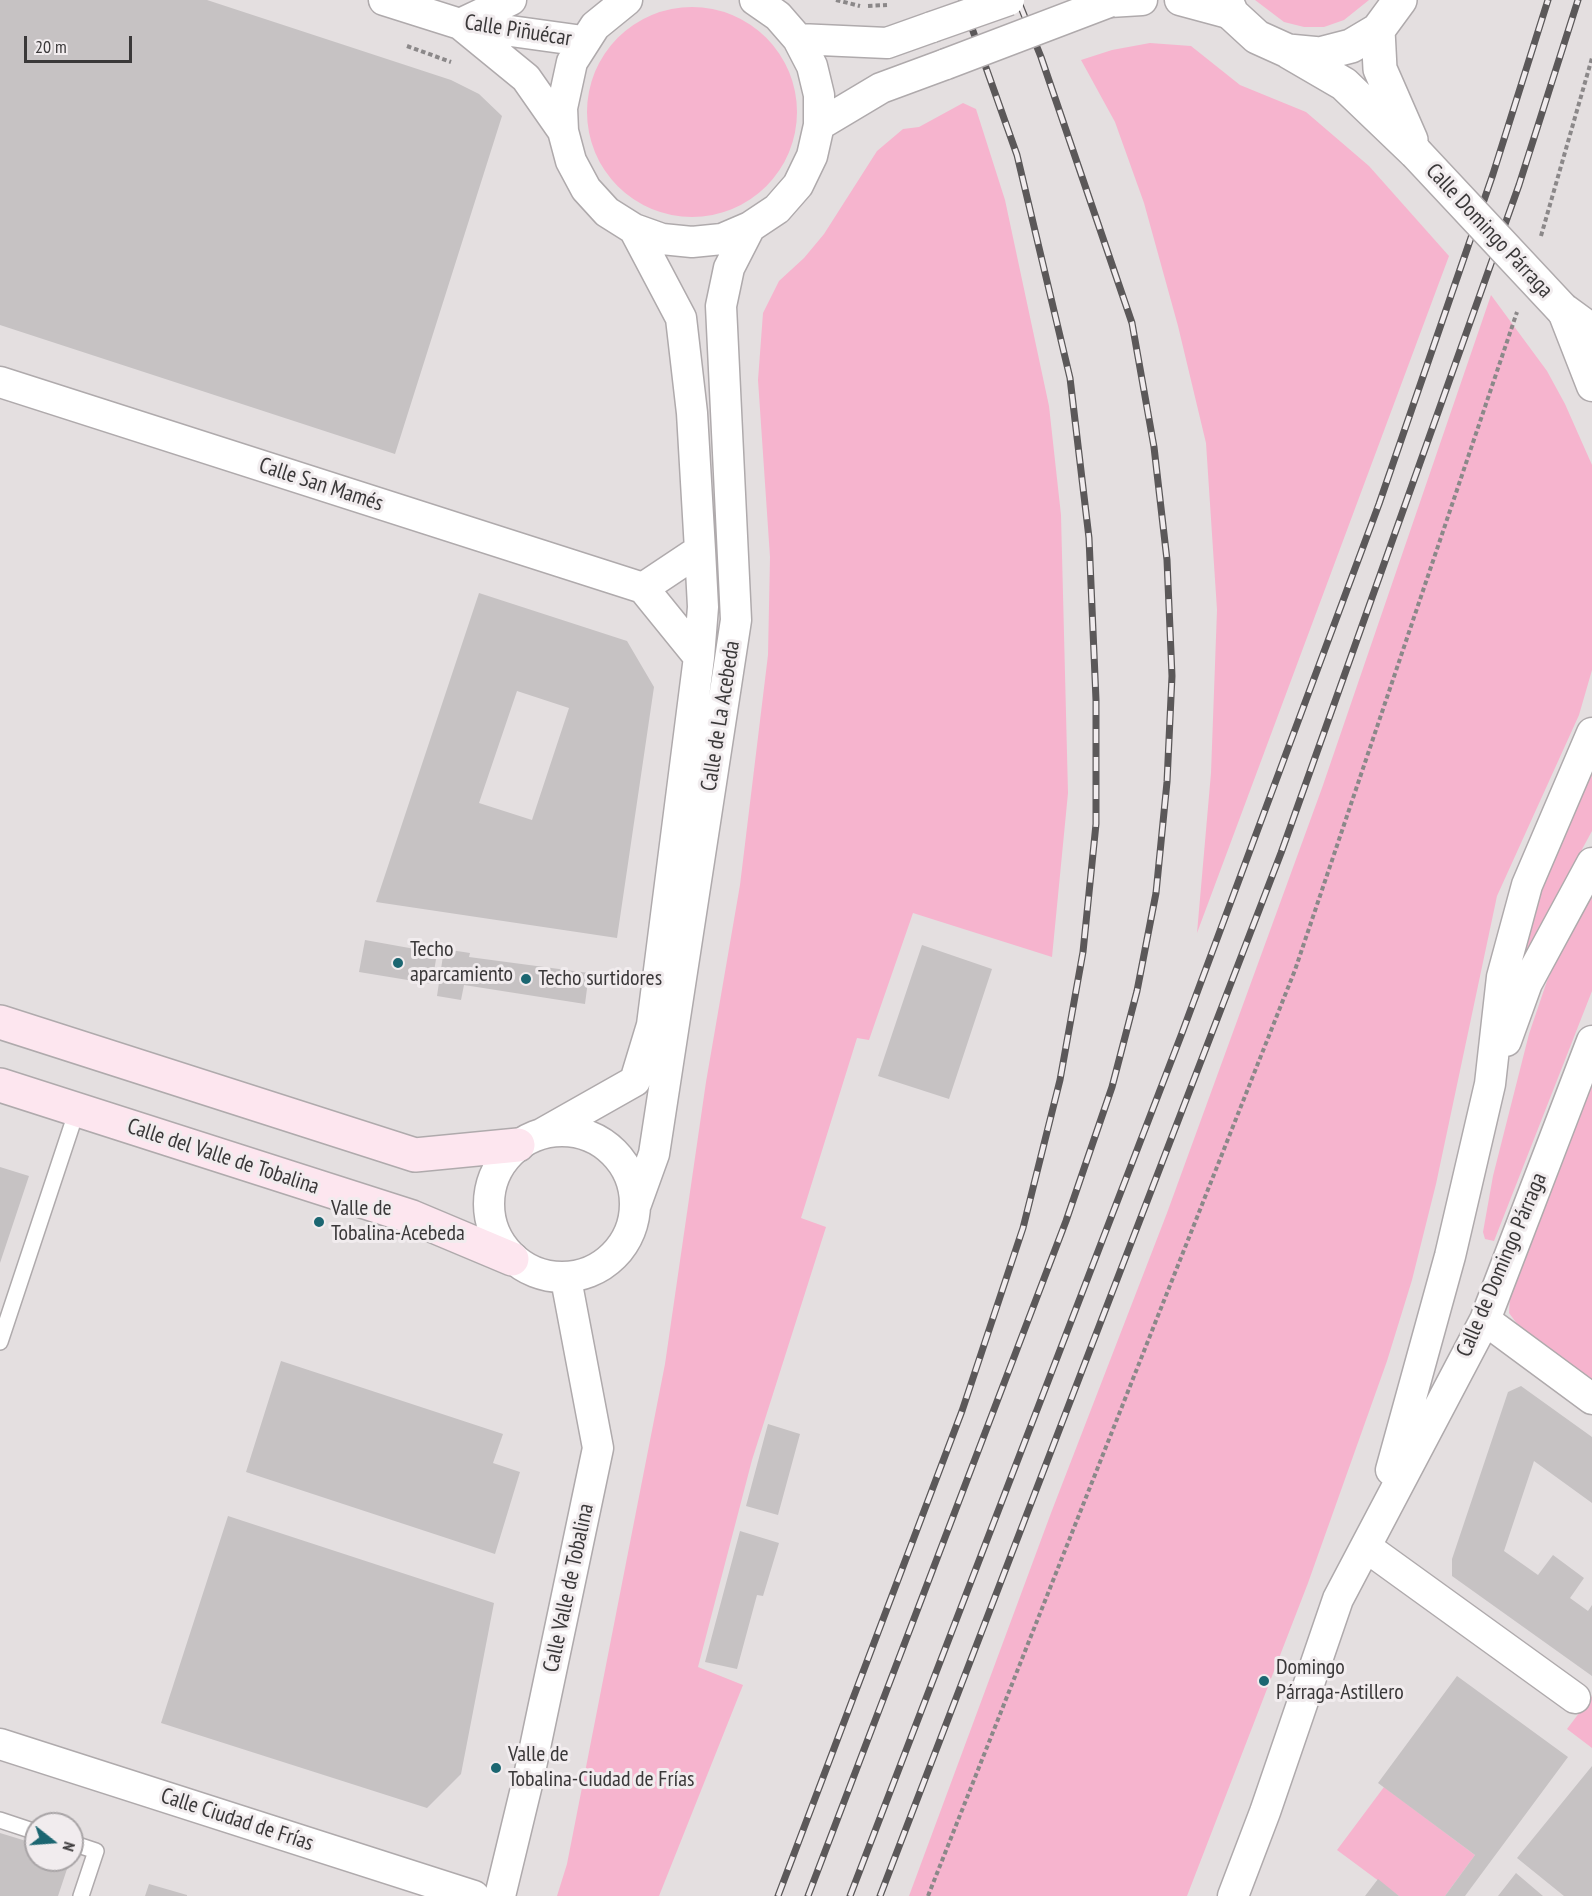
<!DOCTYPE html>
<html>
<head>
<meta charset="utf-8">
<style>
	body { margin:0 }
	#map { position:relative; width:1592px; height:1896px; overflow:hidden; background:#e4dfe0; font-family:"PT Sans Narrow",sans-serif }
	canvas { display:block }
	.north { position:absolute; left:24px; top:1812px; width:60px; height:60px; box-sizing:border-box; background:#f1ecee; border:2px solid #a8a4a6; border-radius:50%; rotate:107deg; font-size:16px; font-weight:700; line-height:24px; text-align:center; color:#3a3839 }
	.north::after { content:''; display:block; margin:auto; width:21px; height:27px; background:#1b6671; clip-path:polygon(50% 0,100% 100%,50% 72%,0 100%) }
	.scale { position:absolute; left:24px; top:36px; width:108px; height:27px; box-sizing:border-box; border:3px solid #3a3839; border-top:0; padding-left:8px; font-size:18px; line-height:21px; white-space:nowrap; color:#3a3839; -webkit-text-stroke:4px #f1ecee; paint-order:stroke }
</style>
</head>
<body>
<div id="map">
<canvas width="1592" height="1896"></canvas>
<div class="north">N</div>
<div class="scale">20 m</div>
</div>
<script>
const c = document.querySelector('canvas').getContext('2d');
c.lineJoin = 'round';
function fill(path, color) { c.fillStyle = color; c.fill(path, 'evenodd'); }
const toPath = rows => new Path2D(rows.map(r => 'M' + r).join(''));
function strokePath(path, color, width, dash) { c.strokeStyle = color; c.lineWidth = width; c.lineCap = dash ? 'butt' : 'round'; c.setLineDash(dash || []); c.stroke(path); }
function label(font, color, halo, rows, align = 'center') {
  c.font = font + ' "PT Sans Narrow",sans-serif'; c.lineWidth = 6; c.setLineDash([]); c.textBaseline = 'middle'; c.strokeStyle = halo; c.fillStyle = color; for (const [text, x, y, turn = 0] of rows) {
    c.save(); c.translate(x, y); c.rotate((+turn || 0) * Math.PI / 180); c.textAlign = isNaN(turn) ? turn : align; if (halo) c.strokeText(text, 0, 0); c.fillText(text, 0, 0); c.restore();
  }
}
const green = toPath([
	[1255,0,1369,0,1344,20,1324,27,1304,27,1284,22],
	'587 112a105 105 0 1 1 210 0a105 105 0 1 1-210 0Z',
	[1150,43,1191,46,1240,85,1306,112,1369,166,1449,256,1197,933,1211,773,1217,610,1206,443,1178,326,1144,203,1115,122,1081,60,1112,50],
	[963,103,976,109,1005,200,1049,406,1061,515,1068,793,1052,957,913,913,869,1040,857,1038,801,1218,826,1227,752,1460,698,1667,743,1685,659,1896,557,1896,567,1864,665,1364,706,1082,740,885,768,655,770,557,758,380,763,313,779,281,804,258,824,234,877,151,903,129,919,127],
	[1491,295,1547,371,1565,404,1592,465,1592,670,1579,715,1497,896,1436,1184,1412,1280,1387,1361,1308,1583,1187,1896,909,1896,1051,1513,1167,1213,1322,788],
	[1592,768,1592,831,1549,910,1525,962,1521,961,1535,894],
	[1592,888,1592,991,1494,1241,1485,1239,1483,1232,1493,1176,1529,1034,1547,981],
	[1592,1085,1592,1382,1521,1329,1509,1313,1510,1296],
	[1592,1696,1592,1748,1567,1729],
	[1384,1787,1475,1855,1445,1896,1399,1896,1337,1850]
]);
const building = toPath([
	[0,0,207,0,451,80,479,94,502,116,395,454,0,325],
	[479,593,627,641,654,687,617,938,376,902],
	[517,691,569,708,532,820,479,803],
	[365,940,437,953,432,984,359,972],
	[922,945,992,969,949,1099,878,1076],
	[444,949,470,953,469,957,589,973,585,1004,464,985,461,1000,437,996],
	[0,1167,29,1176,0,1263],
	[281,1361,503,1434,493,1463,520,1472,495,1554,246,1472],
	[1521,1386,1592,1437,1592,1503,1534,1461,1504,1551,1538,1575,1553,1555,1584,1578,1570,1598,1588,1611,1592,1605,1592,1676,1452,1576,1452,1559,1508,1392],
	[768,1424,800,1434,778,1515,746,1506],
	[228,1516,494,1603,461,1774,427,1808,161,1723],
	[740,1531,779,1543,763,1596,757,1595,737,1669,705,1662],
	[1457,1676,1568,1757,1465,1896,1445,1896,1475,1855,1378,1783],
	[1592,1766,1592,1896,1564,1896,1517,1858],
	[0,1833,36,1844,36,1860,70,1860,58,1896,0,1896],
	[1516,1873,1543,1896,1498,1896],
	[1378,1879,1399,1896,1365,1896],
	[149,1884,187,1895,187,1896,145,1896]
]);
const path = toPath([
	[836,0,860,6],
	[868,6,887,5],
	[407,46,451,62],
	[1541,236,1592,58],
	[928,1896,1295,970,1517,312]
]);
const service = toPath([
	[0,1342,77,1110],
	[0,1820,36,1832],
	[72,1843,96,1851,81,1896]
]);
const minor = toPath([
	[384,0,460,24,583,41],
	[627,0,595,26,572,62,562,108,563,131,571,161,586,189,607,212,634,229,662,239,692,242,722,239,750,227,777,209,798,185,812,156,819,125,819,95,812,66,798,39,778,16,755,0],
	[1180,0,1232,14],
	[1109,2,1142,0],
	[460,24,526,78,563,131],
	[460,24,511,0],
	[798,39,887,43,932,27],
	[819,125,881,88,946,64],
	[1562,309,1592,386],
	[0,382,643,588,699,657],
	[643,588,700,550],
	[1506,1041,1527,983,1592,863],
	'489 1204a73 73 0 1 1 146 0a73 73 0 1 1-146 0Z',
	[543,1133,635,1081,652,1025,699,657,703,607,700,550,692,413,681,318,634,229],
	[636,1204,654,1154,736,620,721,306,729,268,750,227],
	[1485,1320,1592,1399],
	[1391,1470,1450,1256,1490,1084,1502,977,1527,885,1592,733],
	[1366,1547,1575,1698],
	[0,1744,474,1896],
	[500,1896,529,1776,598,1448,566,1279],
	[1233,1896,1265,1812,1338,1599,1485,1320,1592,1041]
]);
const tertiary = toPath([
	[1226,0,1232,14,1257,37,1288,51,1320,54,1351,46,1378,30,1400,0],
	[1378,30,1380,69,1411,140],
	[1289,52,1344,84,1416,153],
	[1562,309,1592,331]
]);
const secondary = toPath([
	[0,1022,415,1155,518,1145],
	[0,1085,412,1217,512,1259]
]);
const rail = toPath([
	[778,1896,962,1411,1023,1228,1060,1080,1083,952,1096,824,1096,700,1089,538,1070,378,1017,155,962,0],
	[808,1896,1066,1221,1112,1087,1137,991,1156,893,1167,782,1172,676,1167,560,1154,447,1132,323,1041,57,1018,0],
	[850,1896,1182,1033,1379,504,1493,174,1548,0],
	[880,1896,1281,853,1519,185,1578,0]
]);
const minorBridge = toPath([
	[932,27,1009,0],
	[946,64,1109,2]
]);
const tertiaryBridge = toPath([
	[1416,153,1562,309]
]);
const markers = [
	[398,963,6,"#1b6671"],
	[526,979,6,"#1b6671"],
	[319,1222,6,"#1b6671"],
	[1264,1681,6,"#1b6671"],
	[496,1768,6,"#1b6671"]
];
const streetNames = [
	["Calle Piñuécar",518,31,9],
	["Calle Domingo Párraga",1489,231,47],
	["Calle San Mamés",321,485,18],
	["Calle de La Acebeda",721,716,-81],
	["Calle del Valle de Tobalina",223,1157,18],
	["Calle de Domingo Párraga",1502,1265,-67],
	["Calle Valle de Tobalina",569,1588,-78],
	["Calle Ciudad de Frías",237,1820,18]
];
const poiNames = [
	["Techo",410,950],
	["aparcamiento",410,975],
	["Techo surtidores",538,979],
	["Valle de",331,1209],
	["Tobalina-Acebeda",331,1234],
	["Domingo",1276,1668],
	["Párraga-Astillero",1276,1693],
	["Valle de",508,1755],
	["Tobalina-Ciudad de Frías",508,1780]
];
fill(green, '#f6b4ce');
fill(building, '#c6c2c3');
strokePath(service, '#afaaac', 18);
strokePath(minor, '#afaaac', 33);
strokePath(tertiary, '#afaaac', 36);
strokePath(secondary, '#afaaac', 36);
strokePath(path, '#8b8889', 4, [4.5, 3]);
strokePath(service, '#fff', 15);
strokePath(minor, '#fff', 30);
strokePath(tertiary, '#fff', 33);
strokePath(secondary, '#fde6ef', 33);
strokePath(rail, '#5b5859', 7);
strokePath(rail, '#f1ecee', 4.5, [14]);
strokePath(minorBridge, '#afaaac', 33, []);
strokePath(tertiaryBridge, '#afaaac', 36, []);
strokePath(minorBridge, '#fff', 30);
strokePath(tertiaryBridge, '#fff', 33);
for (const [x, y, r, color] of markers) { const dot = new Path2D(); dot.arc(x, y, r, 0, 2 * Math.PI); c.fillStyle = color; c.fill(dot); strokePath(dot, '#f1ecee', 2); }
label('22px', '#3a3839', '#f1ecee', streetNames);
label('22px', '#3a3839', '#f1ecee', poiNames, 'left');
</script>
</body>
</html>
